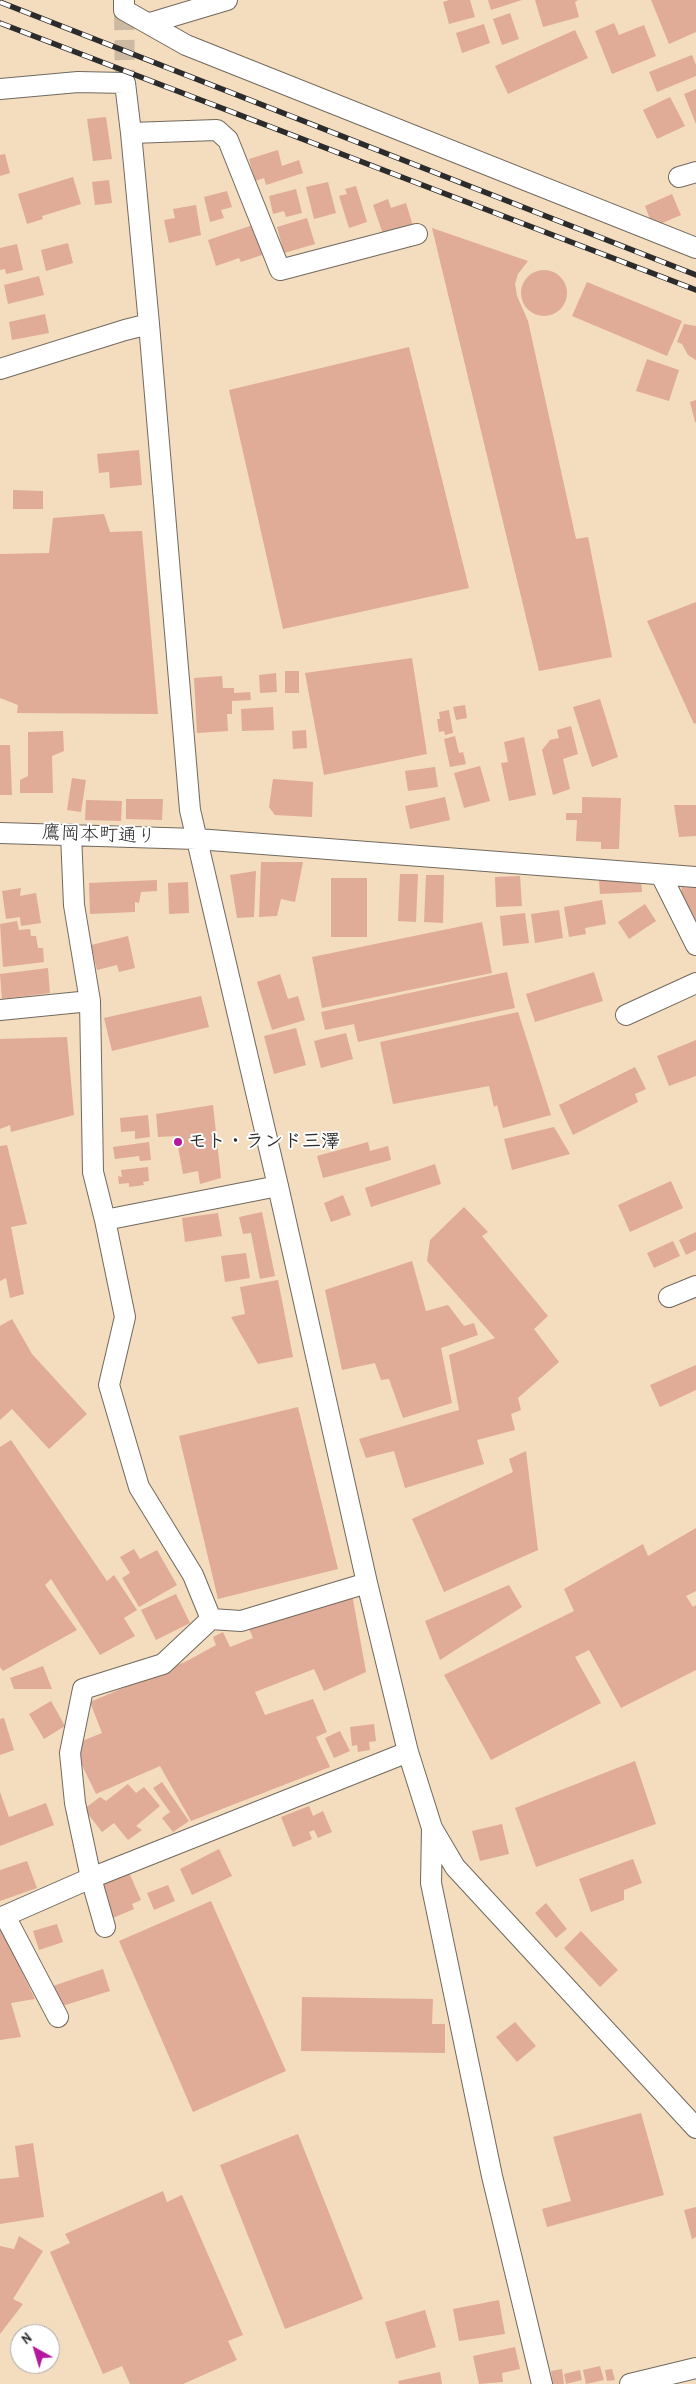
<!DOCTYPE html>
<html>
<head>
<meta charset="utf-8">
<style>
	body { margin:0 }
	#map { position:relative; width:696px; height:2384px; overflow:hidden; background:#f4dcbe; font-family:"Patrick Hand",sans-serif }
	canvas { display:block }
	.north { position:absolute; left:10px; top:2324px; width:50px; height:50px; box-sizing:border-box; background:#fff; border:1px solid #aaa; border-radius:50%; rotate:321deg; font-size:14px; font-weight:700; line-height:20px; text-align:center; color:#2b2b2b }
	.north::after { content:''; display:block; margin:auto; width:18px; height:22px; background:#b5179e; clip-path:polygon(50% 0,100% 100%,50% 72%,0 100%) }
</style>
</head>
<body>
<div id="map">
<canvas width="696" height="2384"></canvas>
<div class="north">N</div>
</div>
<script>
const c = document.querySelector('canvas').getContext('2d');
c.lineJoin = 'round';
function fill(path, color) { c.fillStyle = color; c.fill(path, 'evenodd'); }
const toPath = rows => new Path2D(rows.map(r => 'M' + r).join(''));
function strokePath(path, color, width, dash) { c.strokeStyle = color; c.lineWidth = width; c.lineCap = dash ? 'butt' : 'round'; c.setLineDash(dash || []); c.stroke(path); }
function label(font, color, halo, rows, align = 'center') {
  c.font = font + ' "Patrick Hand","Klee One",sans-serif'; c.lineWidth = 4; c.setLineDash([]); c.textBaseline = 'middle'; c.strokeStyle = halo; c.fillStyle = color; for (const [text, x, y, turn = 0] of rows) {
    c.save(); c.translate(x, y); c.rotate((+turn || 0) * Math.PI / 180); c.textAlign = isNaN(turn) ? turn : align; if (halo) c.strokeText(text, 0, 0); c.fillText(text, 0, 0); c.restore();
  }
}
const building = toPath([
	[449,0,470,0,475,17,449,24,443,2],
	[488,0,522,0,491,10],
	[535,0,578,0,575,2,579,17,543,27],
	[651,0,696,0,696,32,669,44],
	[510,13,519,39,502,45,493,19],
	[614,23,619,35,644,25,656,56,612,74,595,31],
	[484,24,490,43,462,53,456,33],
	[575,30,588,58,508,94,495,66],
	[692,55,696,65,696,76,657,92,649,72],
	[696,89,696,124,684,94],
	[670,97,685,126,657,139,643,110],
	[106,117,112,159,93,161,87,119],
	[278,150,282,166,299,160,303,173,266,185,264,178,255,181,249,159],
	[5,154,10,173,0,176,0,155],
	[73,177,81,204,42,216,43,219,27,224,18,194],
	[109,180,112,203,95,205,92,182],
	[328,182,336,213,314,219,306,187],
	[356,186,367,222,349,228,339,196,347,194,345,189],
	[296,189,302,213,286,217,284,211,273,214,269,196],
	[227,191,232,207,221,210,224,218,210,222,204,197],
	[672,194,681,215,653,227,645,206],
	[388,199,391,208,406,203,413,226,384,237,373,205],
	[196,205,201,235,169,243,164,220,175,218,173,209],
	[307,218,315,244,284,253,277,227],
	[256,224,265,254,241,262,239,258,216,266,208,240],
	[432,228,528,261,518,274,515,284,517,296,528,321,576,539,588,537,612,657,539,671],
	[68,243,73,263,46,271,41,250],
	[17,244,23,270,6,274,5,269,0,270,0,248],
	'521 293a23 23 0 1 1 46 0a23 23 0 1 1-46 0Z',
	[39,276,44,295,8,304,4,285],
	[587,282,682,321,667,356,572,316],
	[45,314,49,333,12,340,9,322],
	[684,324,696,326,696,360,688,355,682,344,677,342],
	[409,347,469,588,283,629,229,390],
	[647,359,679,370,669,401,636,391],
	[696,400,696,422,695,422,690,402],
	[139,450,142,485,110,488,109,472,99,473,97,454],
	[13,490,43,491,43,509,13,509],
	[104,514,110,532,142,531,158,714,17,713,18,705,0,698,0,554,49,553,53,518],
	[696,602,696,723,694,724,647,621],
	[412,658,427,754,324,775,305,673],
	[285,671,299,671,299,693,285,693],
	[276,673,277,692,260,693,259,675],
	[222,676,223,688,234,688,234,693,250,692,251,700,232,701,232,714,227,714,228,731,197,733,194,678],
	[600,699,618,757,592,767,573,707],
	[465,705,467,718,456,720,453,707],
	[273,707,274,730,242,731,241,709],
	[449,710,453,733,445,735,444,731,439,732,437,719,440,719,439,712],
	[571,726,578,754,563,759,570,789,553,795,542,750,550,740,559,738,557,730],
	[306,730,307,748,293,749,292,731],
	[63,731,64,751,52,756,53,793,20,793,20,780,28,776,28,732],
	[455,736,459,753,463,752,466,764,450,767,444,739],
	[524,737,536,795,509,801,501,763,508,762,504,742],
	[0,745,10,745,12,795,0,795],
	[480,766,490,801,464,808,454,773],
	[435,767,438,787,408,791,405,771],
	[72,778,86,780,81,812,67,810],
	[273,779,313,782,312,817,275,815,269,807],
	[445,797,450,820,410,829,405,806],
	[582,797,621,798,619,849,601,849,601,842,576,841,577,820,566,820,566,813,582,813],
	[126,799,163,799,162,820,126,819],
	[86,800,122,801,121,821,85,820],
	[674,805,696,805,696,836,679,837],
	[261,862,303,862,295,902,281,899,277,916,259,917],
	[256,871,254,917,237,918,230,875],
	[400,874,418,874,416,922,398,921],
	[426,875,444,875,443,923,424,922],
	[520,876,522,906,496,907,495,877],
	[331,878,367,878,367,937,331,937],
	[641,878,642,892,600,894,599,880],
	[157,880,157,891,141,892,139,903,135,902,135,912,90,914,89,883],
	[188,882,189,913,169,914,168,883],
	[682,884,696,885,696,920,693,920,681,895],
	[21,888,20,896,36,893,41,923,21,926,20,917,6,919,2,891],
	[602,900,606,924,585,928,586,934,569,937,564,907],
	[645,904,656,921,629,939,618,922],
	[559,910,563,938,535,943,531,914],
	[525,913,529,943,503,946,500,916],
	[17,921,19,930,30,929,31,936,36,936,38,948,43,948,44,962,3,967,0,924],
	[482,922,492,973,322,1008,312,957],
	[128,936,135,968,119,972,117,965,97,970,91,945],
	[48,968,50,993,2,999,0,974],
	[507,972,515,1008,358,1042,354,1024,325,1030,321,1012],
	[594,972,603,1001,535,1022,526,994],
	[280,974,288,999,298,996,305,1020,272,1030,257,982],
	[201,996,209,1027,112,1051,104,1018],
	[518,1012,551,1115,503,1128,497,1105,494,1107,489,1086,393,1104,380,1042],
	[296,1028,306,1065,274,1074,264,1036],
	[346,1033,353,1059,321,1068,314,1041],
	[67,1037,74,1115,11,1132,10,1125,0,1129,0,1039],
	[696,1040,696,1076,669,1086,657,1056],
	[635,1067,646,1089,635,1094,638,1102,573,1135,559,1105],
	[213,1105,221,1178,200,1184,198,1171,183,1174,176,1136,158,1137,156,1114],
	[148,1115,150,1137,135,1139,135,1131,121,1132,120,1118],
	[554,1127,570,1154,512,1170,504,1139],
	[149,1142,151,1160,140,1161,139,1156,115,1159,113,1147],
	[368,1142,370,1151,388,1146,391,1160,323,1178,317,1156],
	[7,1145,27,1224,11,1227,24,1294,10,1298,6,1278,0,1281,0,1146],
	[435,1164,441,1184,371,1207,365,1188],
	[148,1167,149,1181,143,1182,144,1185,129,1187,129,1183,119,1184,118,1176,122,1177,121,1170],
	[671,1181,683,1208,630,1232,618,1205],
	[343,1195,351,1215,331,1222,324,1203],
	[464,1207,488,1232,482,1236,548,1316,534,1329,559,1362,518,1398,521,1410,511,1414,515,1430,477,1440,484,1464,405,1488,394,1451,366,1458,359,1439,459,1410,449,1355,495,1338,427,1261,430,1240],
	[262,1212,275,1276,260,1279,251,1233,243,1234,239,1217],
	[218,1213,222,1236,185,1242,182,1218],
	[696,1232,696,1250,686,1255,679,1240],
	[673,1241,680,1256,654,1268,647,1253],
	[246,1253,250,1278,225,1282,221,1256],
	[412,1261,426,1311,448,1305,464,1326,474,1323,478,1335,441,1348,452,1403,403,1418,389,1379,381,1380,375,1363,342,1370,325,1290],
	[278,1280,293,1357,258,1364,231,1317,245,1314,240,1287],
	[12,1319,32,1354,87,1414,49,1449,12,1409,0,1420,0,1326],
	[696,1365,696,1390,660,1407,650,1385],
	[298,1407,338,1569,218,1599,179,1436],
	[11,1440,107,1581,114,1575,137,1610,124,1618,135,1636,100,1655,51,1579,45,1585,77,1630,3,1671,0,1667,0,1447],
	[526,1451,538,1550,444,1592,412,1519,513,1472,509,1459],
	[696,1528,696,1591,686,1596,693,1607,696,1605,696,1670,621,1708,589,1650,575,1657,601,1703,491,1760,444,1675,574,1611,564,1589,643,1544,648,1556],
	[134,1549,140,1559,157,1550,177,1585,139,1607,122,1578,130,1573,120,1557],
	[509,1585,522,1607,440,1660,425,1621],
	[176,1594,190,1623,156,1640,141,1610],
	[352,1594,366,1672,324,1691,314,1669,255,1692,265,1715,313,1699,327,1732,316,1737,330,1767,191,1821,160,1766,96,1794,79,1759,82,1741,102,1733,90,1702,187,1661,216,1645,213,1637,223,1632,230,1647,253,1638,247,1624],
	[43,1666,52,1689,14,1689,10,1678],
	[51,1701,65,1726,44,1739,29,1714],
	[4,1718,14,1750,0,1755,0,1719],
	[374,1724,376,1741,369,1742,370,1750,358,1752,357,1745,352,1746,350,1727],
	[340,1731,350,1751,334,1758,325,1738],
	[635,1761,656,1824,536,1867,515,1808],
	[162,1782,189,1821,173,1832,162,1818,170,1812,153,1788],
	[128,1784,136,1793,144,1787,160,1806,136,1826,142,1830,128,1840,114,1823,102,1832,84,1809,100,1797,106,1801],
	[0,1792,9,1817,46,1803,54,1825,0,1846],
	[309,1806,313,1816,323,1811,332,1832,318,1838,314,1830,309,1832,312,1839,293,1847,281,1817],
	[502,1824,509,1854,480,1861,472,1831],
	[219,1849,232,1876,192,1895,180,1869],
	[633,1859,642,1883,624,1890,624,1900,591,1912,579,1879],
	[27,1861,37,1888,0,1901,0,1870],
	[128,1870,141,1900,132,1904,134,1909,113,1918,98,1883],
	[168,1885,175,1901,154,1910,147,1893],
	[211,1901,286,2071,193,2112,119,1941],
	[546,1903,567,1929,556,1938,535,1913],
	[57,1924,63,1942,39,1950,33,1931],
	[0,1926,35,1999,11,2003,21,2037,0,2040],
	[581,1931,618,1970,600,1987,564,1948],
	[103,1969,110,1991,59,2007,53,1986],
	[302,1997,433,1999,432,2024,445,2024,445,2053,301,2051],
	[515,2022,536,2046,517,2062,496,2037],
	[641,2113,664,2195,547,2227,542,2209,571,2201,553,2137],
	[298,2134,363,2299,285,2329,220,2165],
	[33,2143,44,2217,0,2224,0,2179,19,2177,15,2146],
	[163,2191,167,2202,182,2195,243,2335,228,2341,237,2360,183,2384,130,2384,122,2366,103,2374,50,2252,70,2243,65,2234],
	[696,2207,696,2237,692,2239,684,2210],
	[19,2236,43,2251,13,2299,23,2304,0,2334,0,2246,14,2249],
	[499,2300,505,2334,459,2341,453,2309],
	[425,2310,436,2347,396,2359,385,2322],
	[515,2347,520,2369,502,2373,503,2382,479,2384,473,2356],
	[600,2366,604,2380,586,2384,583,2370],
	[562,2369,564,2384,553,2384,551,2371],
	[612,2369,615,2380,607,2381,605,2370],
	[580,2370,582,2380,566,2384,564,2374],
	[440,2372,442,2384,399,2384,398,2381]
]);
const minorTunnel = toPath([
	[124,10,125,83]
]);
const minor = toPath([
	[124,0,124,10,186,45,696,248],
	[150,23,227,0],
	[0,89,78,82,125,83,131,133,149,324,190,810,278,1186,367,1583,408,1752,432,1828,455,1867,696,2128],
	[131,133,217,130,228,140,280,270,417,234],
	[679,177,696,172],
	[0,369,125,330,149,324],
	[0,833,197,839,696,877],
	[71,834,74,905,90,1001,93,1172,105,1220],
	[661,875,696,945],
	[0,1010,90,1001],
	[626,1015,696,983],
	[669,1297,696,1286],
	[211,1619,193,1575,139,1487,109,1385,125,1317,105,1220,278,1186],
	[432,1828,431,1883,492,2176,542,2384],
	[5,1916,58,2017],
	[0,1918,91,1878,408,1752],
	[105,1927,91,1878,75,1803,70,1753,83,1689,163,1664,211,1619,241,1621,367,1583],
	[630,2384,696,2368]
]);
const rail = toPath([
	[0,2,696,275],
	[0,23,696,290]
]);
const markers = [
	[178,1142,5,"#b5179e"]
];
const streetNames = [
	["鷹岡本町通り",99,835,2]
];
const poiNames = [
	["モト・ランド三澤",188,1142]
];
fill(building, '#e0ab97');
strokePath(minorTunnel, '#ccb9a1', 20, [20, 10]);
strokePath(minor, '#71695e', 22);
strokePath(minor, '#fff', 20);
strokePath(rail, '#2b2b2b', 5.5);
strokePath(rail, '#fff', 4, [11]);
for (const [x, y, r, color] of markers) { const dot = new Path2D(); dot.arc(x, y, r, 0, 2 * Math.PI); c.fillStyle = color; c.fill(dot); strokePath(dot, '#fff', 2); }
label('19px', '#2b2b2b', '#fff', streetNames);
label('bold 19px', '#2b2b2b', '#fff', poiNames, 'left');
</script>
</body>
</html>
